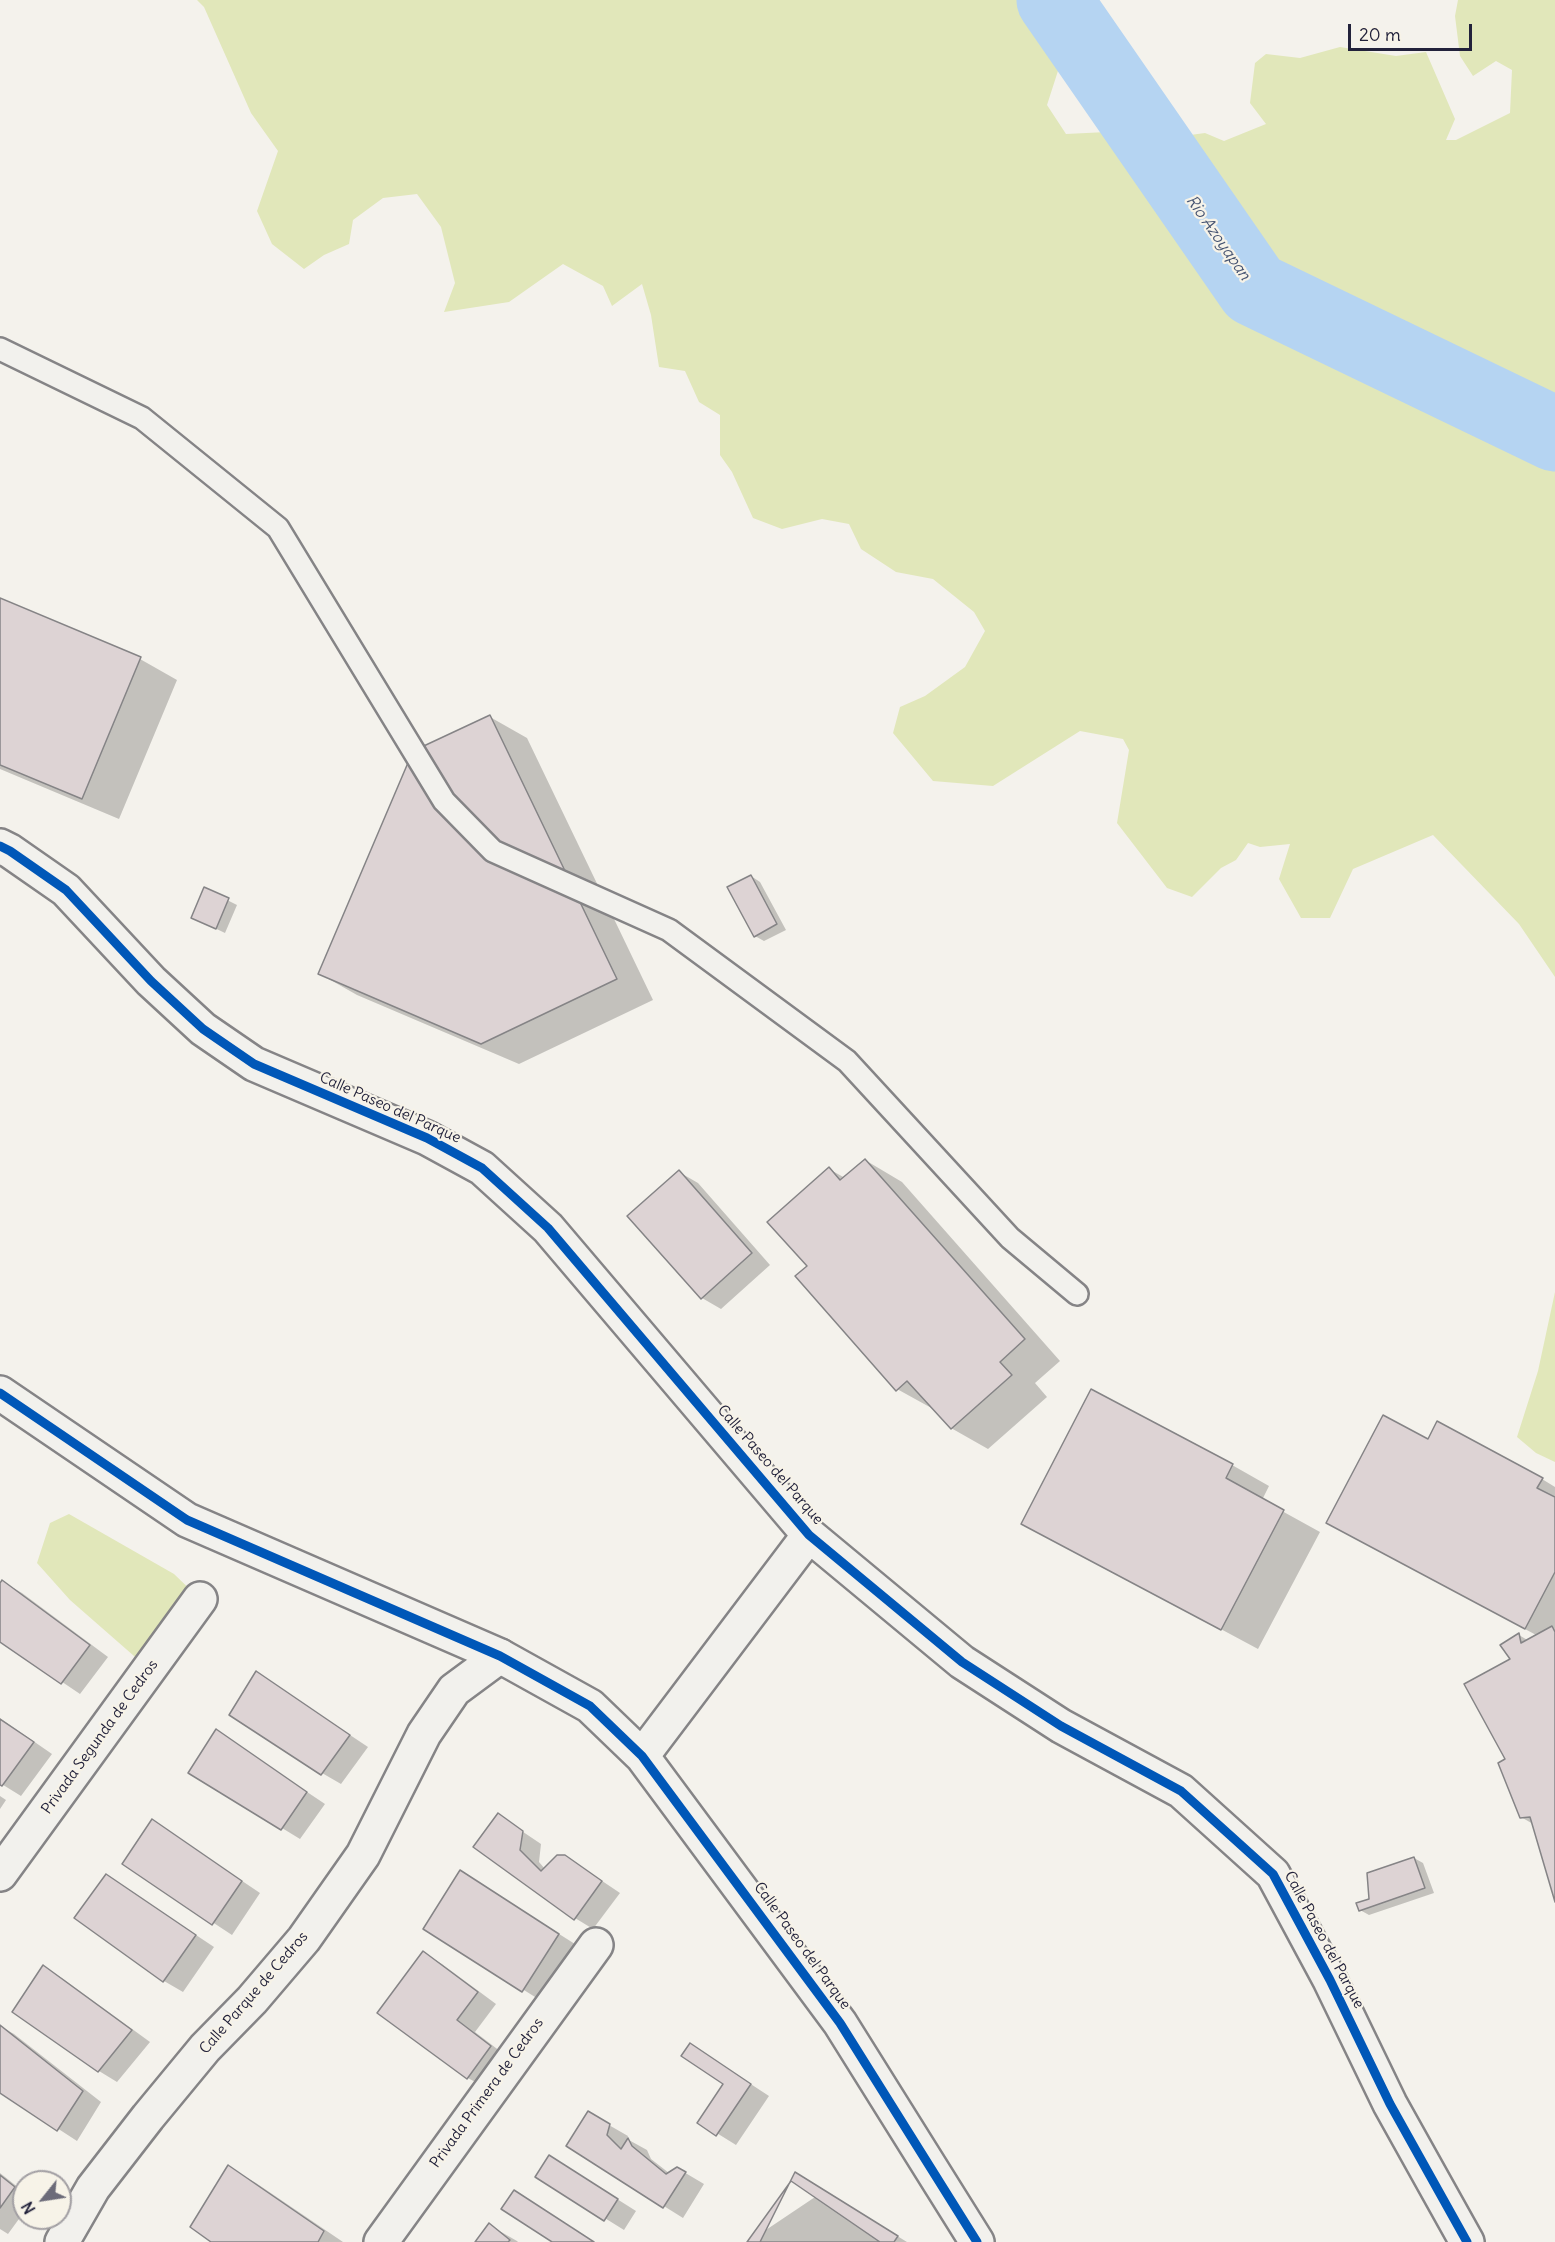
<!DOCTYPE html>
<html>
<head>
<meta charset="utf-8">
<style>
	body { margin:0 }
	#map { position:relative; width:1555px; height:2242px; overflow:hidden; background:#f4f2ec; font-family:Delius,sans-serif }
	canvas { display:block }
	.north { position:absolute; left:12px; top:2170px; width:60px; height:60px; box-sizing:border-box; background:#f7f3e8; border:2px solid #a29fa3; border-radius:50%; rotate:240deg; font-size:16px; font-weight:700; line-height:24px; text-align:center; color:#22223b }
	.north::after { content:''; display:block; margin:auto; width:21px; height:27px; background:#6c6b79; clip-path:polygon(50% 0,100% 100%,50% 72%,0 100%) }
	.scale { position:absolute; left:1348px; top:24px; width:124px; height:27px; box-sizing:border-box; border:3px solid #22223b; border-top:0; padding-left:8px; font-size:18px; line-height:21px; white-space:nowrap; color:#22223b; -webkit-text-stroke:4px #f7f3e8; paint-order:stroke }
</style>
</head>
<body>
<div id="map">
<canvas width="1555" height="2242"></canvas>
<div class="north">N</div>
<div class="scale">20 m</div>
</div>
<script>
const c = document.querySelector('canvas').getContext('2d');
c.lineJoin = 'round';
function fill(path, color) { c.fillStyle = color; c.fill(path, 'evenodd'); }
const toPath = rows => new Path2D(rows.map(r => 'M' + r).join(''));
function strokePath(path, color, width, dash) { c.strokeStyle = color; c.lineWidth = width; c.lineCap = dash ? 'butt' : 'round'; c.setLineDash(dash || []); c.stroke(path); }
function label(font, color, halo, rows, align = 'center') {
  c.font = font + ' Delius,sans-serif'; c.lineWidth = 4.5; c.setLineDash([]); c.textBaseline = 'middle'; c.strokeStyle = halo; c.fillStyle = color; for (const [text, x, y, turn = 0] of rows) {
    c.save(); c.translate(x, y); c.rotate((+turn || 0) * Math.PI / 180); c.textAlign = isNaN(turn) ? turn : align; if (halo) c.strokeText(text, 0, 0); c.fillText(text, 0, 0); c.restore();
  }
}
const green = toPath([
	[197,0,1062,0,1056,5,1066,46,1047,105,1066,134,1127,131,1148,97,1171,104,1183,136,1205,133,1224,141,1266,124,1250,103,1255,63,1266,54,1300,58,1340,47,1396,56,1426,52,1455,119,1446,140,1456,140,1510,113,1512,70,1496,61,1473,76,1460,56,1455,16,1458,0,1555,0,1555,977,1519,924,1433,835,1353,869,1330,918,1301,918,1279,879,1290,844,1260,847,1248,843,1236,860,1221,868,1192,897,1167,888,1117,823,1129,750,1123,739,1080,731,993,786,933,781,893,733,900,707,925,696,965,667,985,631,974,612,933,579,896,572,861,549,849,524,822,519,782,529,753,518,732,472,720,455,720,415,699,402,685,371,659,367,651,315,642,284,612,306,603,286,563,264,509,302,444,312,455,283,441,227,417,194,383,198,353,220,349,244,324,255,304,269,272,244,257,211,278,151,251,113,204,7],
	[1555,1292,1555,1462,1536,1453,1517,1437,1538,1371],
	[69,1514,174,1574,200,1599,142,1663,70,1600,37,1563,50,1523]
]);
const shadow = toPath([
	[0,600,140,659,177,680,119,819,0,769],
	[490,717,527,738,653,1000,519,1064,357,995,320,974],
	[751,876,760,882,786,930,764,941,755,936],
	[205,889,237,905,225,933,202,922],
	[865,1160,902,1182,1060,1361,1035,1383,1047,1397,988,1449,951,1428,935,1410,897,1389,809,1266,829,1169,845,1178],
	[679,1172,698,1183,770,1265,721,1309,702,1298,630,1216],
	[1428,1441,1542,1479,1555,1487,1555,1898,1533,1824,1521,1817,1508,1760,1512,1659,1519,1635,1529,1641,1538,1636,1364,1543],
	[1232,1465,1269,1486,1262,1500,1320,1532,1258,1649,1023,1523],
	[3,1582,22,1593,108,1657,80,1694,0,1640,0,1586],
	[257,1673,368,1747,341,1784,322,1773],
	[0,1718,52,1754,21,1796,0,1783],
	[216,1731,325,1804,300,1839,282,1828],
	[0,1796,6,1800,0,1809],
	[498,1815,541,1844,539,1862,545,1869,565,1856,620,1893,593,1929,575,1918,475,1846],
	[153,1821,260,1893,232,1935,124,1864],
	[1414,1858,1423,1863,1434,1893,1369,1915,1360,1910],
	[461,1872,586,1951,551,2007,425,1928],
	[106,1875,214,1947,183,1992,164,1981,76,1918],
	[424,1953,442,1964,496,2004,475,2032,509,2058,486,2088,468,2078],
	[44,1967,62,1978,150,2042,117,2082,99,2071],
	[0,2026,14,2034,101,2102,77,2141,0,2091],
	[691,2045,769,2096,736,2145,699,2122,725,2083],
	[588,2113,628,2136,627,2139,647,2150,651,2159,669,2173,677,2168,704,2184,683,2218,568,2146],
	[228,2167,256,2183,343,2242,214,2242],
	[568,2168,636,2211,624,2230,537,2176],
	[0,2173,24,2192,24,2212,8,2234,0,2229],
	[824,2191,907,2242,748,2242],
	[489,2225,517,2241,518,2242,477,2242]
]);
const river = toPath([
	[1054,0,1254,289,1555,434]
]);
const building = toPath([
	[0,598,141,657,82,799,0,765,0,598],
	[490,715,617,979,481,1044,318,974,413,751,490,715],
	[751,875,777,924,754,937,727,887,751,875],
	[204,887,229,898,216,929,191,918,204,887],
	[865,1159,1025,1339,1000,1362,1012,1375,951,1429,907,1381,896,1391,795,1276,807,1266,767,1222,829,1167,840,1180,865,1159],
	[679,1170,752,1253,701,1299,627,1216,679,1170],
	[1091,1389,1233,1464,1226,1478,1284,1510,1221,1630,1021,1524,1091,1389],
	[1383,1415,1428,1439,1437,1421,1543,1478,1537,1488,1555,1497,1555,1572,1525,1629,1326,1523,1383,1415],
	[2,1580,90,1645,61,1684,0,1642,0,1583,2,1580],
	[1552,1626,1555,1632,1555,1902,1530,1817,1520,1818,1498,1763,1505,1759,1464,1684,1510,1659,1500,1645,1519,1633,1521,1643,1552,1626],
	[256,1671,350,1735,321,1775,229,1715,256,1671],
	[0,1719,34,1742,2,1786,0,1785,0,1719],
	[216,1729,307,1792,281,1830,188,1773,216,1729],
	[498,1813,523,1831,520,1850,541,1871,557,1855,565,1855,602,1881,574,1920,473,1847,498,1813],
	[152,1819,242,1881,212,1925,122,1864,152,1819],
	[1414,1857,1425,1888,1359,1911,1356,1903,1369,1899,1367,1873,1414,1857],
	[460,1870,559,1934,522,1992,423,1929,460,1870],
	[106,1874,196,1935,163,1982,74,1918,106,1874],
	[423,1951,478,1992,457,2020,491,2046,467,2079,377,2013,423,1951],
	[43,1965,132,2030,98,2072,12,2012,43,1965],
	[0,2025,83,2091,57,2131,0,2093,0,2025],
	[690,2043,751,2084,716,2136,697,2123,723,2084,681,2056,690,2043],
	[588,2111,610,2124,607,2135,621,2149,628,2138,632,2146,666,2174,677,2167,686,2172,663,2208,566,2146,588,2111],
	[549,2155,618,2199,604,2221,535,2177,549,2155],
	[228,2165,324,2231,318,2242,211,2242,190,2227,228,2165],
	[795,2172,898,2236,894,2242,760,2242,795,2172],
	[0,2175,15,2187,0,2208,0,2175],
	[791,2181,880,2242,747,2242,791,2181],
	[514,2190,594,2242,552,2242,501,2209,514,2190],
	[489,2223,510,2240,508,2242,475,2242,489,2223]
]);
const service = toPath([
	[0,349,142,418,278,528,444,801,493,851,669,930,847,1061,1010,1238,1077,1294]
]);
const minor = toPath([
	[0,1874,200,1599],
	[62,2242,93,2188,148,2117,205,2048,252,2000,304,1939,363,1855,424,1734,454,1690,500,1656],
	[381,2242,596,1945]
]);
const tertiary = toPath([
	[0,846,10,851,66,890,151,981,203,1029,254,1064,427,1138,482,1168,548,1228,809,1535,962,1662,1061,1726,1181,1791,1273,1874,1330,1980,1390,2104,1467,2242],
	[0,1393,187,1520,500,1656,590,1706,642,1756,840,2023,977,2242],
	[642,1756,809,1535]
]);
const cycleway = toPath([
	[0,846,10,851,66,890,151,981,203,1029,254,1064,427,1138,482,1168,548,1228,809,1535,962,1662,1061,1726,1181,1791,1273,1874,1330,1980,1390,2104,1467,2242],
	[0,1393,187,1520,500,1656,590,1706,642,1756,840,2023,977,2242]
]);
const streetNames = [
	["Calle Paseo del Parque",390,1108,24],
	["Calle Paseo del Parque",770,1465,49],
	["Privada Segunda de Cedros",100,1737,-54],
	["Calle Paseo del Parque",1324,1940,62],
	["Calle Paseo del Parque",802,1946,54],
	["Calle Parque de Cedros",254,1993,-49],
	["Privada Primera de Cedros",487,2093,-54]
];
const waterNames = [
	["Rio Azoyapan",1218,238,55]
];
fill(green, '#e1e7ba');
fill(shadow, '#0003');
strokePath(river, '#b5d4f2', 75);
fill(building, '#ddd3d4');
strokePath(building, '#858486', 1.5);
strokePath(service, '#858486', 26);
strokePath(minor, '#858486', 38);
strokePath(tertiary, '#858486', 38);
strokePath(service, '#f2f1ed', 21);
strokePath(minor, '#f2f1ed', 33);
strokePath(tertiary, '#f2f1ed', 33);
strokePath(cycleway, '#0057b8', 9);
label('15px', '#22223b', '#f7f3e8', streetNames);
label('italic 16px', '#465472', '#f7f3e8', waterNames);
</script>
</body>
</html>
